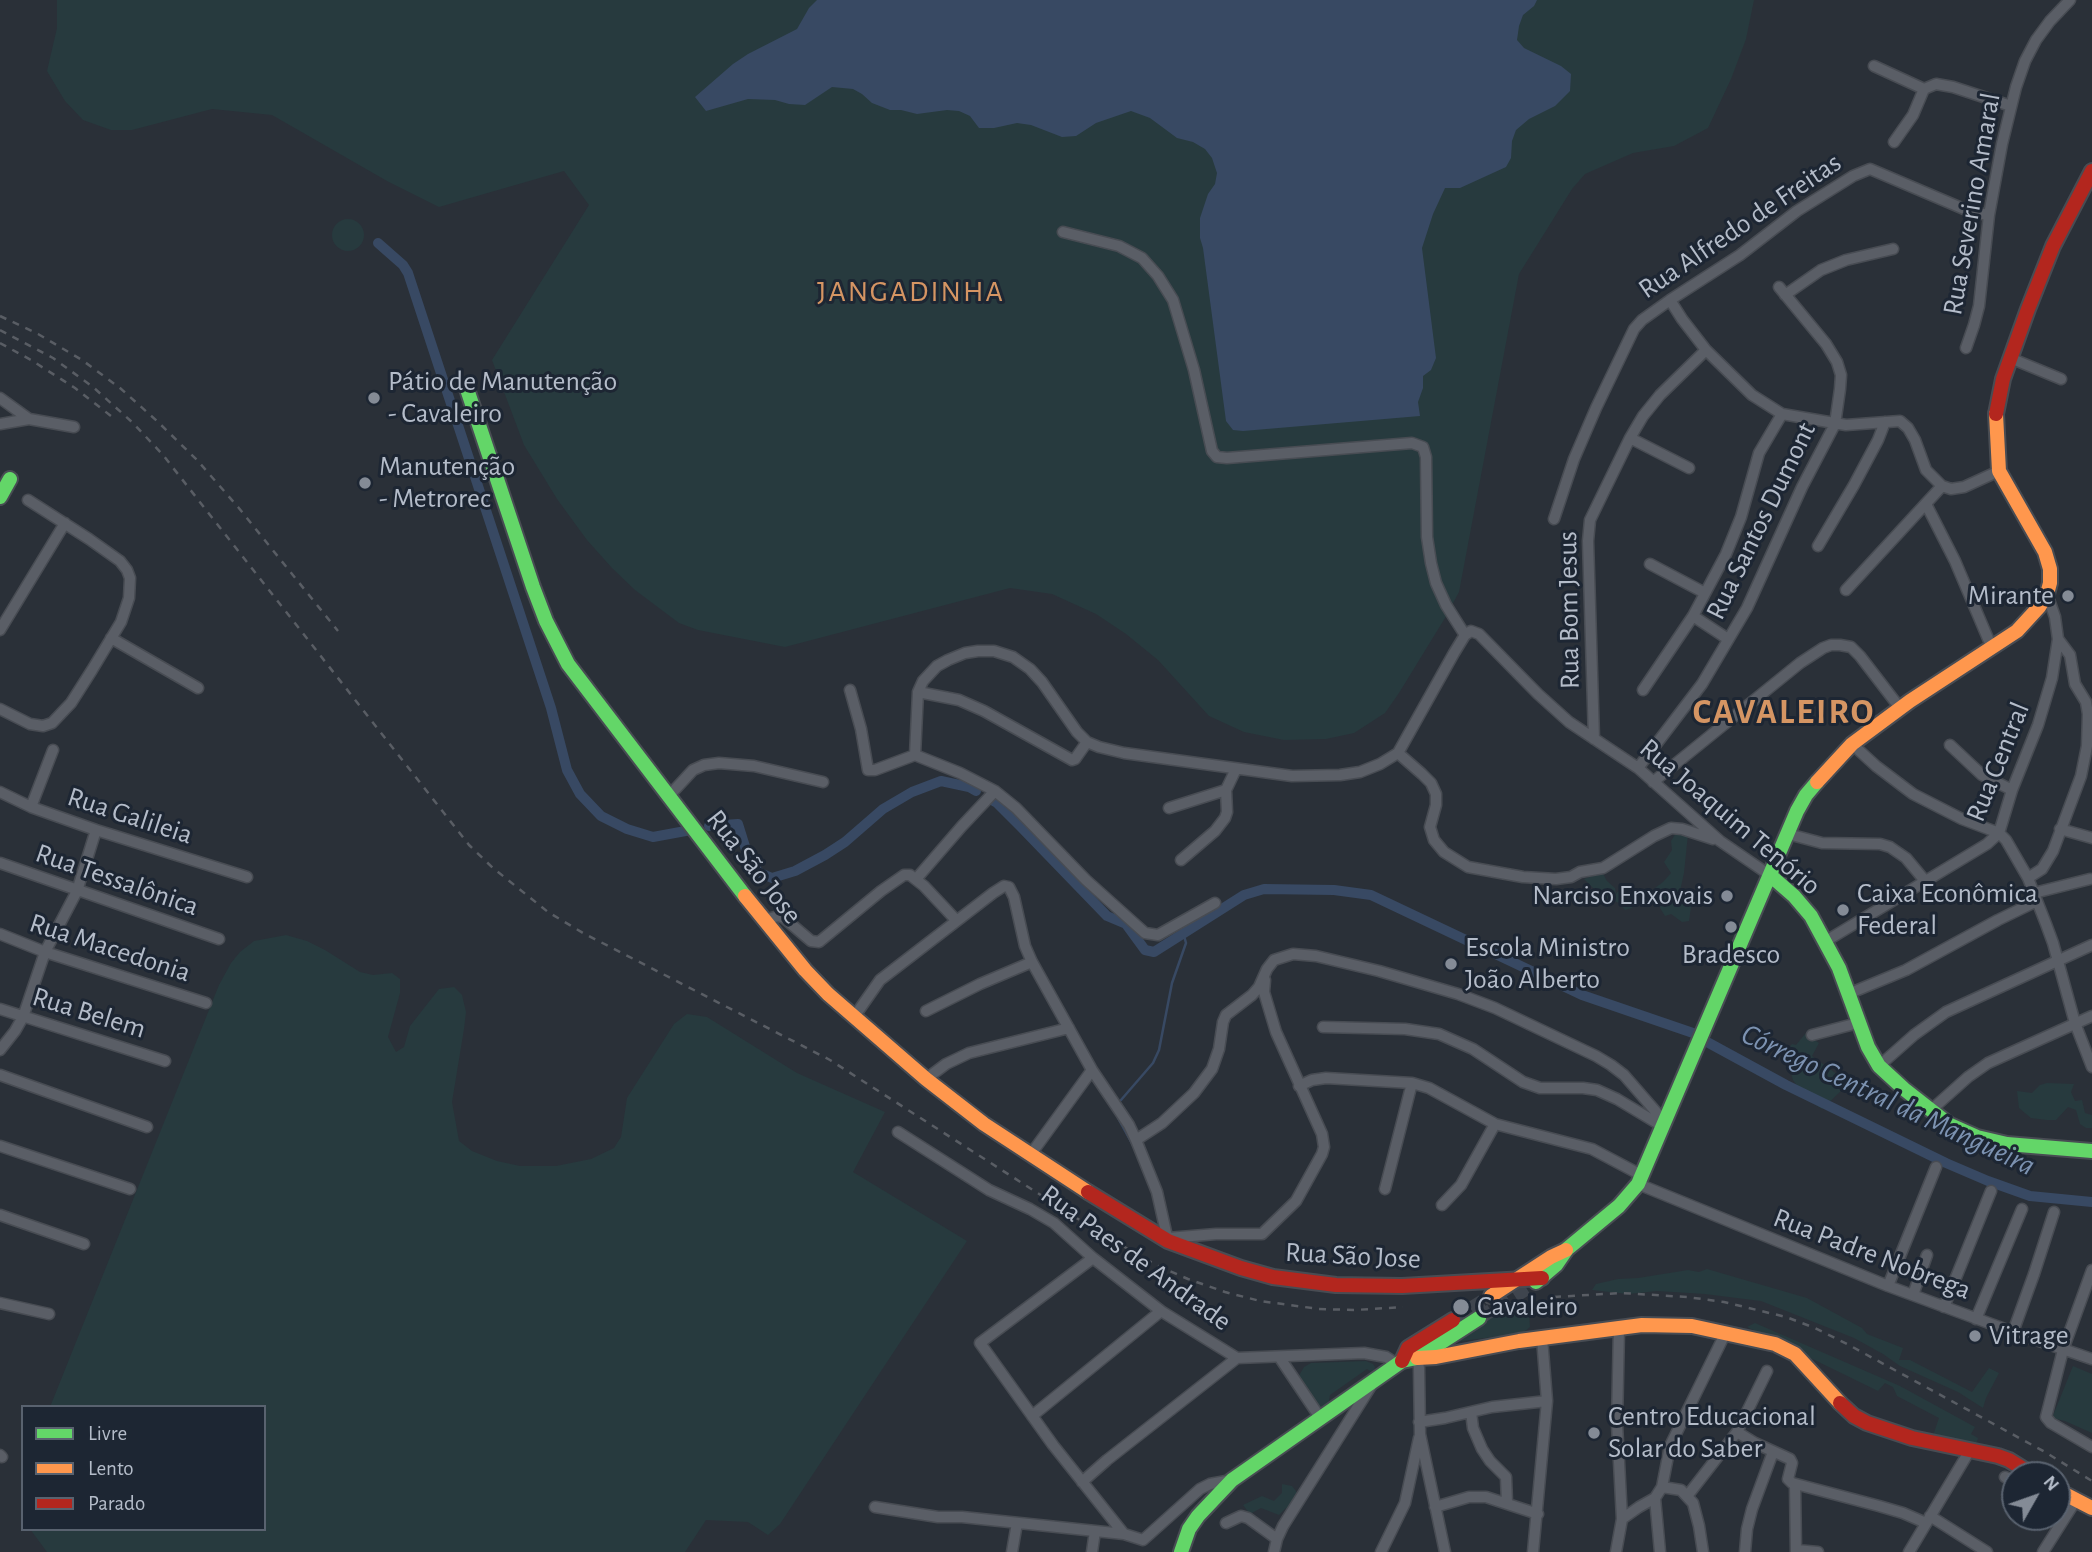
<!DOCTYPE html>
<html>
<head>
<meta charset="utf-8">
<style>
	body { margin:0 }
	#map { position:relative; width:2092px; height:1552px; overflow:hidden; background:#2a3038; font-family:"Alegreya Sans",sans-serif }
	canvas { display:block }
	.legend { position:absolute; left:21px; top:1405px; width:245px; height:126px; box-sizing:border-box; background:#1d2633; border:2px solid #59626f; margin:0; padding:9px 12px; list-style:none; font-size:21px; color:#b4bcc9 }
	.legend li { display:flex; align-items:center; gap:14px; height:35px }
	.legend b { width:35px; border:2px solid #59626f }
	.north { position:absolute; left:2001px; top:1461px; width:70px; height:70px; box-sizing:border-box; background:#1d2633; border:2px solid #59626f; border-radius:50%; rotate:50deg; font-size:19px; font-weight:700; line-height:28px; text-align:center; color:#b4bcc9 }
	.north::after { content:''; display:block; margin:auto; width:24px; height:32px; background:#848b96; clip-path:polygon(50% 0,100% 100%,50% 72%,0 100%) }
</style>
</head>
<body>
<div id="map">
<canvas width="2092" height="1552"></canvas>
<ul class="legend">
<li><b style="height:9px;background:#63d668"></b>Livre</li>
<li><b style="height:9px;background:#ff974d"></b>Lento</li>
<li><b style="height:9px;background:#b3261e"></b>Parado</li>
</ul>
<div class="north">N</div>
</div>
<script>
const c = document.querySelector('canvas').getContext('2d');
c.lineJoin = 'round';
function fill(path, color) { c.fillStyle = color; c.fill(path, 'evenodd'); }
const toPath = rows => new Path2D(rows.map(r => 'M' + r).join(''));
function strokePath(path, color, width, dash) { c.strokeStyle = color; c.lineWidth = width; c.lineCap = dash ? 'butt' : 'round'; c.setLineDash(dash || []); c.stroke(path); }
function label(font, color, halo, rows, align = 'center') {
  c.font = font + ' "Alegreya Sans",sans-serif'; c.lineWidth = 6; c.setLineDash([]); c.textBaseline = 'middle'; c.strokeStyle = halo; c.fillStyle = color; for (const [text, x, y, turn = 0] of rows) {
    c.save(); c.translate(x, y); c.rotate((+turn || 0) * Math.PI / 180); c.textAlign = isNaN(turn) ? turn : align; if (halo) c.strokeText(text, 0, 0); c.fillText(text, 0, 0); c.restore();
  }
}
const green = toPath([
	[57,0,1754,0,1746,39,1731,79,1708,128,1674,146,1633,153,1585,174,1572,189,1519,274,1459,592,1445,618,1399,693,1385,713,1354,733,1326,739,1284,740,1244,732,1209,716,1158,660,1126,634,1096,614,1052,594,1010,588,785,647,698,630,679,623,635,590,612,568,587,540,557,499,524,445,492,360,589,205,564,171,439,207,387,181,272,115,212,109,132,130,111,130,83,120,65,101,47,71,57,28],
	'332 235a16 16 0 1 1 32 0a16 16 0 1 1-32 0Z',
	[1676,833,1688,834,1684,873,1680,891,1692,900,1689,921,1682,922,1671,914,1665,916,1660,908,1661,896,1655,888,1663,882,1671,873,1664,862,1672,850,1671,841],
	[1602,872,1607,881,1615,888,1616,894,1621,888,1628,896,1626,899,1632,901,1632,908,1625,910,1619,903,1605,897,1602,891,1598,889,1596,891,1584,879],
	[286,935,307,941,325,950,360,972,373,975,392,973,400,979,400,993,388,1037,396,1052,404,1047,410,1026,439,989,454,987,462,995,466,1012,464,1029,452,1102,459,1141,472,1151,497,1161,520,1166,556,1166,591,1159,614,1148,621,1137,627,1098,674,1024,687,1014,707,1017,797,1073,885,1112,853,1172,967,1241,780,1524,768,1535,748,1522,706,1520,685,1552,47,1552,30,1529,264,1529,264,1407,50,1407,219,985,231,963,240,952,254,941],
	[1805,1034,1819,1043,1812,1056,1842,1078,1838,1087,1841,1091,1822,1109,1806,1098,1793,1080,1789,1067,1795,1063,1801,1063,1789,1047,1792,1044,1796,1045],
	[2047,1083,2074,1084,2071,1092,2075,1101,2082,1100,2085,1113,2092,1115,2092,1128,2086,1128,2080,1124,2076,1110,2068,1107,2056,1120,2047,1120,2031,1118,2019,1108,2017,1091,2032,1093,2040,1085],
	[1707,1269,1807,1298,1862,1328,1867,1334,1903,1348,1899,1360,1910,1360,1972,1392,1989,1368,1999,1373,1986,1398,1983,1408,1958,1392,1900,1366,1883,1354,1854,1338,1761,1301,1705,1294,1657,1291,1628,1294,1592,1290,1596,1284,1618,1279,1638,1278,1688,1270,1699,1272],
	[1529,1314,1530,1327,1523,1333,1447,1343,1485,1317],
	[1755,1323,1900,1386,1975,1427,1971,1434,1978,1438,1975,1447,1932,1439,1939,1418,1897,1396,1893,1387,1885,1383,1878,1391,1747,1327],
	[1366,1361,1373,1364,1375,1367,1374,1370,1370,1371,1367,1369,1330,1395,1328,1405,1323,1409,1319,1408,1297,1379,1304,1367,1311,1363],
	[2073,1366,2092,1374,2092,1433,2065,1421,2052,1418],
	[1282,1484,1292,1486,1299,1495,1289,1512,1286,1508,1279,1515,1261,1508,1250,1514,1243,1505,1262,1496,1274,1501,1282,1493]
]);
const water = toPath([
	[817,0,1537,0,1534,6,1523,15,1519,26,1517,40,1524,48,1561,66,1571,74,1570,91,1555,106,1529,119,1516,130,1512,141,1511,158,1506,167,1460,188,1445,188,1433,214,1422,248,1436,358,1431,370,1423,376,1423,388,1418,402,1420,416,1243,431,1233,430,1226,421,1203,248,1200,238,1200,218,1208,194,1215,184,1217,173,1212,158,1205,149,1193,142,1177,138,1150,118,1131,111,1096,123,1076,136,1062,137,1031,125,1017,123,994,128,979,128,970,116,959,111,947,110,917,114,901,110,890,110,872,103,862,94,853,89,832,87,805,105,789,104,775,100,748,99,706,111,695,97,733,64,748,54,797,29,809,8]
]);
const stream = toPath([
	[1121,1100,1153,1063,1159,1050,1172,983,1186,943,1183,932],
	[1118,1118,1135,1149]
]);
const canal = toPath([
	[378,243,403,265,408,273,551,708,567,770,580,794,601,816,627,829,653,837,691,830],
	[990,799,997,803,1020,826,1107,916,1126,924,1145,950,1154,952,1244,895,1264,889,1334,890,1371,895,1582,995,1693,1033],
	[709,826,738,824,747,853,758,872,772,878,795,871,825,855,845,842,883,809,912,792,941,781,969,787,976,791],
	[1707,1042,1786,1085,1946,1163,1988,1181,2030,1196,2092,1202]
]);
const secondaryTunnel = toPath([
	[1479,1318,1534,1284],
	[1453,1320,1491,1296]
]);
const street = toPath([
	[1874,66,1924,89],
	[1924,89,1936,84,1953,87,2011,106],
	[1894,142,1913,115,1924,89],
	[1063,232,1119,246,1142,258,1158,276,1173,300,1194,370,1212,451,1217,457,1227,458,1412,443,1423,447,1426,457,1427,537,1431,563,1436,583,1446,605,1465,635],
	[1785,295,1821,270,1846,260,1893,249],
	[1670,300,1682,319,1706,350,1752,395,1782,414,1846,425,1900,421,1908,428,1915,440,1926,470,1942,486,1951,489,1964,487,1999,471],
	[1966,348,1974,325,1979,306,1989,215,2002,144,2016,87,2025,61,2036,40,2050,21,2070,0],
	[2010,358,2061,379],
	[0,398,29,419],
	[0,424,29,419,74,427],
	[1630,438,1689,468],
	[1926,504,1955,561,1992,648],
	[1554,519,1574,459,1596,408,1634,329,1642,320,1670,300,1740,255,1797,211,1853,176,1870,169,1971,212,1989,215],
	[1818,546,1854,485,1878,440,1885,422],
	[1650,564,1705,593],
	[1846,590,1942,486],
	[1693,616,1728,639],
	[0,630,65,523],
	[111,638,198,688],
	[850,690,861,729,868,770,875,770,915,755,960,773,995,791,1016,808,1086,880,1145,933,1158,935,1215,903],
	[1643,690,1693,616,1726,554,1741,517,1759,453,1782,414],
	[918,692,959,700,984,711,1072,760,1075,759,1087,742],
	[0,709,30,724,43,726,52,723,71,703,92,670,121,622,129,598,130,578,127,570,120,561,89,539,28,500],
	[1594,739,1588,541,1590,520,1630,438,1643,416,1660,395,1706,350],
	[1852,744,1876,766,1913,794,1962,819,1999,833,2006,840,2028,878,2046,924,2053,943,2075,1023,2092,1067],
	[1950,745,1982,775,2012,790],
	[1398,753,1422,774,1431,783,1436,794,1436,805,1430,827,1434,840,1444,852,1468,867,1523,877,1556,879,1571,877,1580,872,1603,868,1654,836,1671,828,1682,829,1713,839],
	[915,755,918,692,923,681,937,666,948,660,965,653,978,651,994,651,1013,657,1030,669,1042,682,1077,732,1087,742,1099,747,1124,753,1292,776,1340,775,1360,772,1380,764,1398,753,1454,653,1465,635,1471,631,1479,634,1538,694,1569,722,1638,768,1720,841,1771,876],
	[1638,768,1702,684,1747,608,1802,487,1835,424,1840,389,1841,375,1837,362,1826,344,1779,287],
	[1653,782,1800,663,1823,648,1831,645,1840,645,1851,647,1860,656,1900,708],
	[0,792,31,807,96,830,247,877],
	[668,797,693,770,704,765,719,763,754,766,823,782],
	[31,807,53,750],
	[1169,808,1226,790],
	[2060,829,2092,838],
	[1788,834,1822,843,1880,844,1890,847,1906,858,1926,882],
	[1181,860,1215,831,1225,818,1227,812,1226,790,1236,769],
	[0,863,219,939],
	[917,878,962,826,995,791],
	[2028,878,2042,869,2053,851,2081,776,2087,746,2088,714,2086,702,2075,684,2070,655,2058,639],
	[2034,893,2090,879],
	[763,920,779,916,784,918,811,941,819,942,881,891,904,875,910,875,924,886,956,920],
	[0,934,45,952,206,1003],
	[1826,941,1987,844,1999,833,2012,790,2038,725,2052,678,2058,639,2055,617,2047,594],
	[1848,994,1906,970,1998,920,2037,901],
	[0,1009,165,1061],
	[926,1011,980,984,1032,962],
	[854,1017,880,980,993,893,1004,886,1009,887,1014,897,1025,946,1032,962,1092,1070,1129,1125,1136,1140,1157,1192,1168,1241],
	[1323,1027,1405,1029,1439,1034,1473,1049,1523,1082,1540,1088,1583,1088,1597,1090,1617,1099,1662,1126],
	[1812,1035,1858,1023],
	[0,1050,15,1031,23,1017,45,952,77,891,96,830],
	[1879,1066,1914,1035,1946,1012,2092,945],
	[0,1075,147,1127],
	[926,1079,946,1064,969,1053,1069,1028],
	[1299,1086,1312,1080,1326,1078,1412,1083,1429,1088,1495,1124,1592,1149,1643,1176],
	[1930,1111,1968,1077,1988,1063,2092,1016],
	[898,1132,989,1190,1030,1209,1054,1223,1093,1258,1161,1311,1237,1358,1364,1353,1386,1357,1397,1364],
	[1136,1140,1162,1123,1194,1093,1212,1069,1219,1049,1223,1022,1226,1015,1252,995,1259,987,1267,969,1274,960,1293,954,1316,956,1379,971,1458,994,1495,1008,1596,1056,1611,1065,1624,1075,1664,1121],
	[0,1146,130,1189],
	[1031,1154,1092,1070],
	[1638,1184,1888,1286,2013,1332,2092,1359],
	[1385,1189,1412,1083],
	[1442,1205,1461,1185,1495,1124],
	[0,1215,84,1244],
	[1168,1238,1216,1234,1262,1234,1296,1201,1322,1154,1324,1147,1322,1134,1276,1032,1264,992,1265,980],
	[1093,1258,980,1343,1053,1445,1124,1534],
	[2092,1270,2063,1350,2046,1417,2051,1423,2092,1447],
	[1888,1286,1936,1167],
	[1913,1295,1927,1255],
	[0,1303,49,1314],
	[1944,1307,1991,1191],
	[1976,1319,2022,1209],
	[2013,1332,2034,1274,2054,1212],
	[1413,1354,1417,1358,1419,1368,1420,1434,1445,1552],
	[1280,1358,1321,1419],
	[1471,1412,1473,1428,1482,1449,1490,1461,1506,1477,1507,1503],
	[1032,1416,1161,1311],
	[1419,1422,1445,1418,1492,1407,1547,1401],
	[1737,1432,1755,1443,1790,1459,1792,1463,1788,1479,1792,1483,1879,1506,1903,1513,1926,1523],
	[0,1455,2,1457],
	[2005,1477,2015,1481],
	[1082,1482,1107,1460,1237,1358],
	[1795,1484,1796,1552],
	[1662,1487,1681,1490,1693,1503,1699,1526,1703,1552],
	[1688,1495,1737,1432,1767,1371],
	[1655,1498,1660,1552],
	[2057,1501,2071,1508],
	[875,1507,938,1517,962,1517,1124,1534,1143,1540,1200,1489,1210,1484,1232,1480],
	[1435,1507,1469,1497,1486,1497,1538,1514],
	[1930,1516,1987,1552],
	[1622,1519,1639,1507,1655,1498,1662,1487,1670,1446,1726,1332],
	[1226,1523,1241,1516,1248,1518,1277,1539],
	[1796,1550,1818,1552],
	[1012,1552,1017,1523],
	[1092,1552,1095,1531],
	[1274,1552,1277,1539,1283,1526,1371,1386],
	[1381,1552,1405,1503,1419,1438],
	[1533,1552,1547,1401,1542,1338],
	[1616,1552,1622,1519,1617,1424,1619,1328],
	[1745,1552,1747,1529,1752,1509,1773,1452],
	[1909,1552,1970,1450],
	[2043,1552,2076,1500]
]);
const fast = toPath([
	[467,389,533,587,546,621,568,664,745,896],
	[0,497,10,479],
	[1771,876,1794,896,1811,916,1839,968,1868,1047,1879,1066,1904,1089,1950,1125,1977,1137,2007,1144,2092,1151],
	[1536,1282,1556,1265,1567,1249,1619,1206,1638,1184,1797,811,1806,795,1817,782],
	[1181,1552,1189,1529,1198,1516,1232,1480,1402,1361,1417,1358,1479,1318]
]);
const slow = toPath([
	[1817,782,1852,744,1910,701,2017,631,2039,607,2047,594,2050,583,2050,569,2045,552,1999,471,1996,414],
	[745,896,805,970,828,994,926,1079,984,1124,1088,1192],
	[1491,1296,1551,1257,1566,1250],
	[1417,1358,1436,1357,1519,1341,1642,1325,1692,1326,1775,1344,1795,1354,1840,1403],
	[2057,1490,2092,1508]
]);
const jam = toPath([
	[1996,414,2003,379,2028,309,2053,246,2092,171],
	[1088,1192,1168,1241,1241,1268,1273,1277,1336,1285,1402,1286,1542,1278],
	[1402,1361,1408,1348,1453,1320],
	[1840,1403,1854,1416,1867,1423,1912,1438,1998,1456,2009,1460,2033,1475]
]);
const rail = toPath([
	[0,316,38,334,82,360,120,388,157,421,197,460,238,507,338,631],
	[0,330,53,358,93,387,133,423,163,455,469,845,493,868,548,912,583,933,830,1060,1100,1233,1158,1266,1188,1279,1225,1292,1260,1301,1319,1309,1355,1310,1403,1307],
	[0,343,31,360,75,388,111,416],
	[1554,1297,1621,1293,1687,1297,1724,1302,1786,1317,1815,1328,1847,1344,2045,1452,2092,1481]
]);
const markers = [
	[374,398,7,"#848b96"],
	[365,483,7,"#848b96"],
	[2068,596,7,"#848b96"],
	[1727,896,7,"#848b96"],
	[1843,910,7,"#848b96"],
	[1731,927,7,"#848b96"],
	[1451,964,7,"#848b96"],
	[1461,1307,9,"#848b96"],
	[1975,1336,7,"#848b96"],
	[1594,1433,7,"#848b96"]
];
const streetNames = [
	["Rua Severino Amaral",1972,204,-80],
	["Rua Alfredo de Freitas",1740,226,-34],
	["Rua Santos Dumont",1761,521,-64],
	["Rua Bom Jesus",1569,610,-91],
	["Rua Central",1998,762,-68],
	["Rua Galileia",130,816,18],
	["Rua Joaquim Tenório",1730,817,40],
	["Rua São Jose",754,867,52],
	["Rua Tessalônica",117,880,19],
	["Rua Macedonia",110,948,18],
	["Rua Belem",89,1013,17],
	["Rua Padre Nobrega",1872,1254,21],
	["Rua São Jose",1353,1256,3],
	["Rua Paes de Andrade",1136,1258,36]
];
const poiNames = [
	["Pátio de Manutenção",388,382],
	["- Cavaleiro",388,414],
	["Manutenção",379,467],
	["- Metrorec",379,499],
	["Mirante",2054,596,"right"],
	["Caixa Econômica",1857,894],
	["Federal",1857,926],
	["Narciso Enxovais",1713,896,"right"],
	["Escola Ministro",1465,948],
	["João Alberto",1465,980],
	["Bradesco",1731,955,"center"],
	["Cavaleiro",1477,1307],
	["Vitrage",1989,1336],
	["Centro Educacional",1608,1417],
	["Solar do Saber",1608,1449]
];
const neighbourhoodNames = [
	["JANGADINHA",911,292]
];
const waterNames = [
	["Córrego Central da Mangueira",1888,1100,25]
];
const districtNames = [
	["CAVALEIRO",1784,712]
];
fill(green, '#273a3e');
fill(water, '#384963');
strokePath(stream, '#384963', 2.5);
strokePath(canal, '#384963', 10);
strokePath(secondaryTunnel, '#3f454e', 14, [14, 7]);
strokePath(street, '#484c53', 13);
strokePath(fast, '#484c53', 18);
strokePath(slow, '#484c53', 18);
strokePath(jam, '#484c53', 18);
strokePath(street, '#5a5e66', 10);
strokePath(fast, '#63d668', 14);
strokePath(slow, '#ff974d', 14);
strokePath(jam, '#b3261e', 14);
strokePath(rail, '#595d64', 2.5, [7, 7]);
for (const [x, y, r, color] of markers) { const dot = new Path2D(); dot.arc(x, y, r, 0, 2 * Math.PI); c.fillStyle = color; c.fill(dot); strokePath(dot, '#1d2633', 2.5); }
label('28px', '#b4bcc9', '#1d2633', streetNames);
label('28px', '#b4bcc9', '#1d2633', poiNames, 'left');
c.letterSpacing = '2px';
label('30px', '#d59563', '#1d2633', neighbourhoodNames);
c.letterSpacing = '0px';
label('italic 30px', '#7c92b1', '#1d2633', waterNames);
c.letterSpacing = '2px';
label('bold 35px', '#d59563', '#1d2633', districtNames);
c.letterSpacing = '0px';
</script>
</body>
</html>
